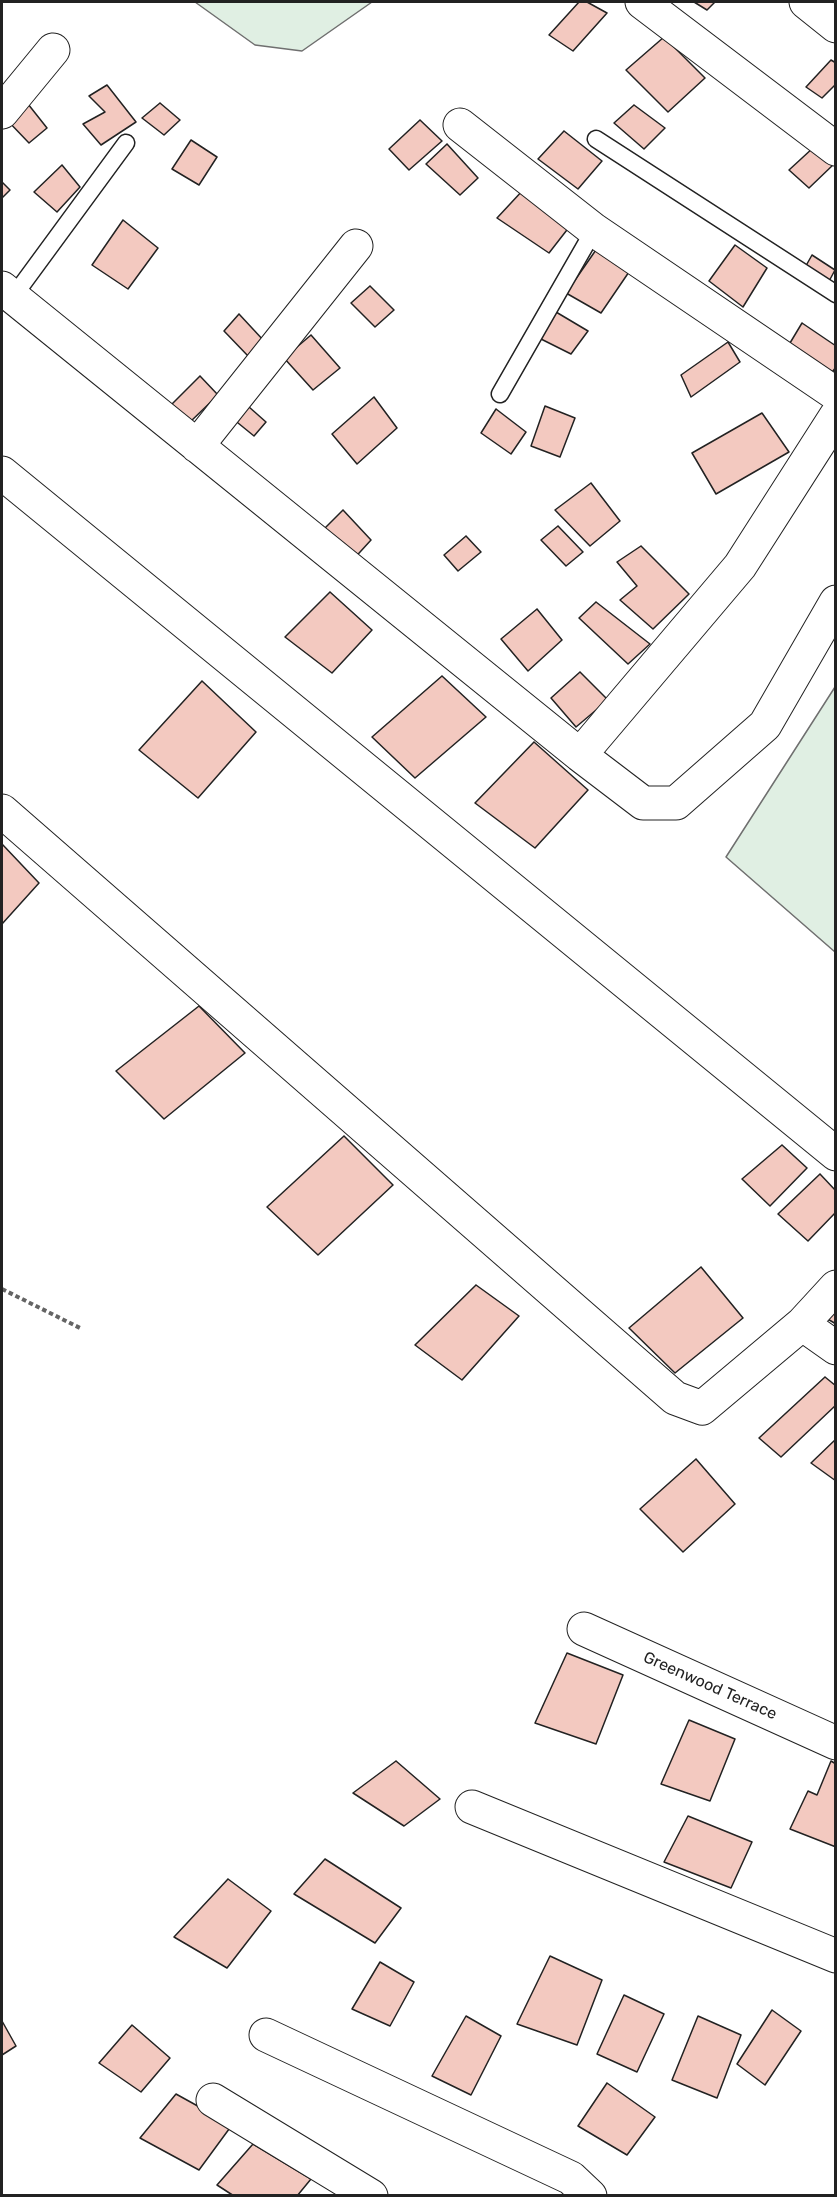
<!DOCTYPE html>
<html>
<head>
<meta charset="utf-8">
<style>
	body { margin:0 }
	#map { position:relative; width:837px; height:2197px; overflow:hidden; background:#fff; font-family:Rubik,sans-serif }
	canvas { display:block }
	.frame { position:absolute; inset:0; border:3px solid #222; pointer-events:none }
</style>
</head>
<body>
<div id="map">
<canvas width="837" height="2197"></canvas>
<div class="frame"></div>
</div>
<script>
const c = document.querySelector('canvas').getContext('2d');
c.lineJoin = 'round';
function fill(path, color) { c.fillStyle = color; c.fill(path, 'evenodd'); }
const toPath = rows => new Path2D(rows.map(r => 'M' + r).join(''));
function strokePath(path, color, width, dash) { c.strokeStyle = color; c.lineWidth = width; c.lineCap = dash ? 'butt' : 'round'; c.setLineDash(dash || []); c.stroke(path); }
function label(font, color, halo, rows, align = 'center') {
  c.font = font + ' Rubik,sans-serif'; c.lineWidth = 4.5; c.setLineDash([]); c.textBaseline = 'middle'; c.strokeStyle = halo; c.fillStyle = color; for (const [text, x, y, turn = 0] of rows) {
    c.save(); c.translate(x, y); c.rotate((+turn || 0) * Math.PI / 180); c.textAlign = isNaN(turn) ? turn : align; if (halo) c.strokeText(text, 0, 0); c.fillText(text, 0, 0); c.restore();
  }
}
const green = toPath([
	[195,2,372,2,302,51,255,45,195,2],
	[835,687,835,952,726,857,835,687]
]);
const building = toPath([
	[579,2,587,2,607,13,573,51,549,35,579,2],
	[694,2,715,2,707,10,694,2],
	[664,37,705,78,668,112,626,70,664,37],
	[831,60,836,63,836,84,822,98,806,87,831,60],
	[107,85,136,122,101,145,83,124,105,112,89,96,107,85],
	[160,103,180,120,164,135,142,118,160,103],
	[28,104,47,128,29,143,6,119,28,104],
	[634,105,665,128,644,149,614,123,634,105],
	[420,120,442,141,409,170,389,149,420,120],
	[564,131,602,161,578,189,538,159,564,131],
	[191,140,217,157,199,185,172,169,191,140],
	[447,144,478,178,460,195,426,164,447,144],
	[814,147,834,164,809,188,789,170,814,147],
	[62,165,80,187,57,212,34,192,62,165],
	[2,182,10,190,2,198,2,182],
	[524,189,570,226,549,253,497,218,524,189],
	[123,220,158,248,128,289,92,265,123,220],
	[735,245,767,268,743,307,709,281,735,245],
	[598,247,631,269,601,313,566,293,598,247],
	[812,255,835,270,827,285,803,271,812,255],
	[370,286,394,310,375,327,351,303,370,286],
	[556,312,588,331,571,354,537,337,556,312],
	[239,314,265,342,249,357,224,331,239,314],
	[802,323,836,346,836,367,830,375,787,348,802,323],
	[311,335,340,368,313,390,284,358,311,335],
	[728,342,740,362,691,397,681,375,728,342],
	[200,376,218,395,189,423,170,406,200,376],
	[374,397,397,428,357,464,332,434,374,397],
	[240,399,266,422,254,436,227,414,240,399],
	[545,406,575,418,560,457,531,446,545,406],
	[496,409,526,432,511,454,481,433,496,409],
	[762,413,789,452,716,494,692,453,762,413],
	[591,483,620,521,590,546,555,510,591,483],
	[343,510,371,540,350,563,318,535,343,510],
	[558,526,583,552,566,566,541,540,558,526],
	[466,536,481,552,458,571,444,555,466,536],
	[641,546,689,594,653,629,620,600,637,586,617,562,641,546],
	[330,592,372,630,332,673,285,637,330,592],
	[596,602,650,644,628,664,579,618,596,602],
	[537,609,562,640,528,671,501,639,537,609],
	[580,672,608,700,576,727,551,698,580,672],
	[442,676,486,717,415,778,372,737,442,676],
	[202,681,256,732,198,798,139,750,202,681],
	[534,742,588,790,535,848,475,803,534,742],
	[2,844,39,883,2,924,2,844],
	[199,1006,245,1053,164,1119,116,1071,199,1006],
	[344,1136,393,1185,318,1255,267,1207,344,1136],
	[782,1145,807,1168,770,1206,742,1179,782,1145],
	[820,1174,836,1191,836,1212,808,1241,778,1214,820,1174],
	[701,1267,743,1318,675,1373,629,1328,701,1267],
	[476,1285,519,1316,462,1380,415,1345,476,1285],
	[836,1309,836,1324,826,1318,836,1309],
	[825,1377,836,1386,836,1405,781,1457,759,1438,825,1377],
	[836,1439,836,1481,811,1463,836,1439],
	[696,1459,735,1504,683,1552,640,1509,696,1459],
	[567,1653,623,1675,596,1744,535,1723,567,1653],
	[689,1720,735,1739,710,1801,661,1784,689,1720],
	[396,1761,440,1799,404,1826,353,1793,396,1761],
	[831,1761,836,1764,836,1847,790,1829,808,1791,817,1795,831,1761],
	[688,1816,752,1842,731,1888,664,1862,688,1816],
	[325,1859,401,1908,375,1943,294,1894,325,1859],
	[228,1879,271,1911,227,1968,174,1937,228,1879],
	[550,1956,602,1980,577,2045,517,2024,550,1956],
	[380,1962,414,1982,390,2026,352,2009,380,1962],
	[624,1995,664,2014,637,2072,597,2054,624,1995],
	[772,2010,801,2031,765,2085,737,2064,772,2010],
	[466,2016,501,2036,471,2095,432,2076,466,2016],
	[698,2016,741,2035,717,2098,672,2080,698,2016],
	[2,2021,16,2046,2,2055,2,2021],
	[132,2025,170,2058,141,2092,99,2063,132,2025],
	[607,2083,655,2117,627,2155,578,2126,607,2083],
	[176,2094,232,2125,199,2170,140,2138,176,2094],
	[253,2144,311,2179,297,2196,234,2196,217,2185,253,2144]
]);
const path = toPath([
	[2,1289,82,1329]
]);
const service = toPath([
	[596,139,836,294],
	[13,297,126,143],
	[500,394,594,230]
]);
const minor = toPath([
	[642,2,836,149],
	[806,2,836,26],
	[2,112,53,50],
	[460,125,594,230,836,394],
	[2,288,580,755,643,803,676,803,765,725,836,602],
	[197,446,356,246],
	[2,473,836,1154],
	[580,755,740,566,836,416],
	[2,811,675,1398,702,1408,802,1324,836,1287],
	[802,1324,836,1348],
	[584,1629,836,1743],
	[472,1807,836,1956],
	[266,2035,571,2178,590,2196],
	[213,2100,371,2196]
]);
const streetNames = [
	["Greenwood Terrace",710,1686,24]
];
fill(green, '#e0efe3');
strokePath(green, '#6f6f6f', 1.5);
fill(building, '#f3c9c0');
strokePath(building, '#222', 1.5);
strokePath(service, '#222', 19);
strokePath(minor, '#222', 35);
strokePath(path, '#646464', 4, [4.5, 3]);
strokePath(service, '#fff', 16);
strokePath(minor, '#fff', 33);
label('16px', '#222', '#fff', streetNames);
</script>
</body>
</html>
